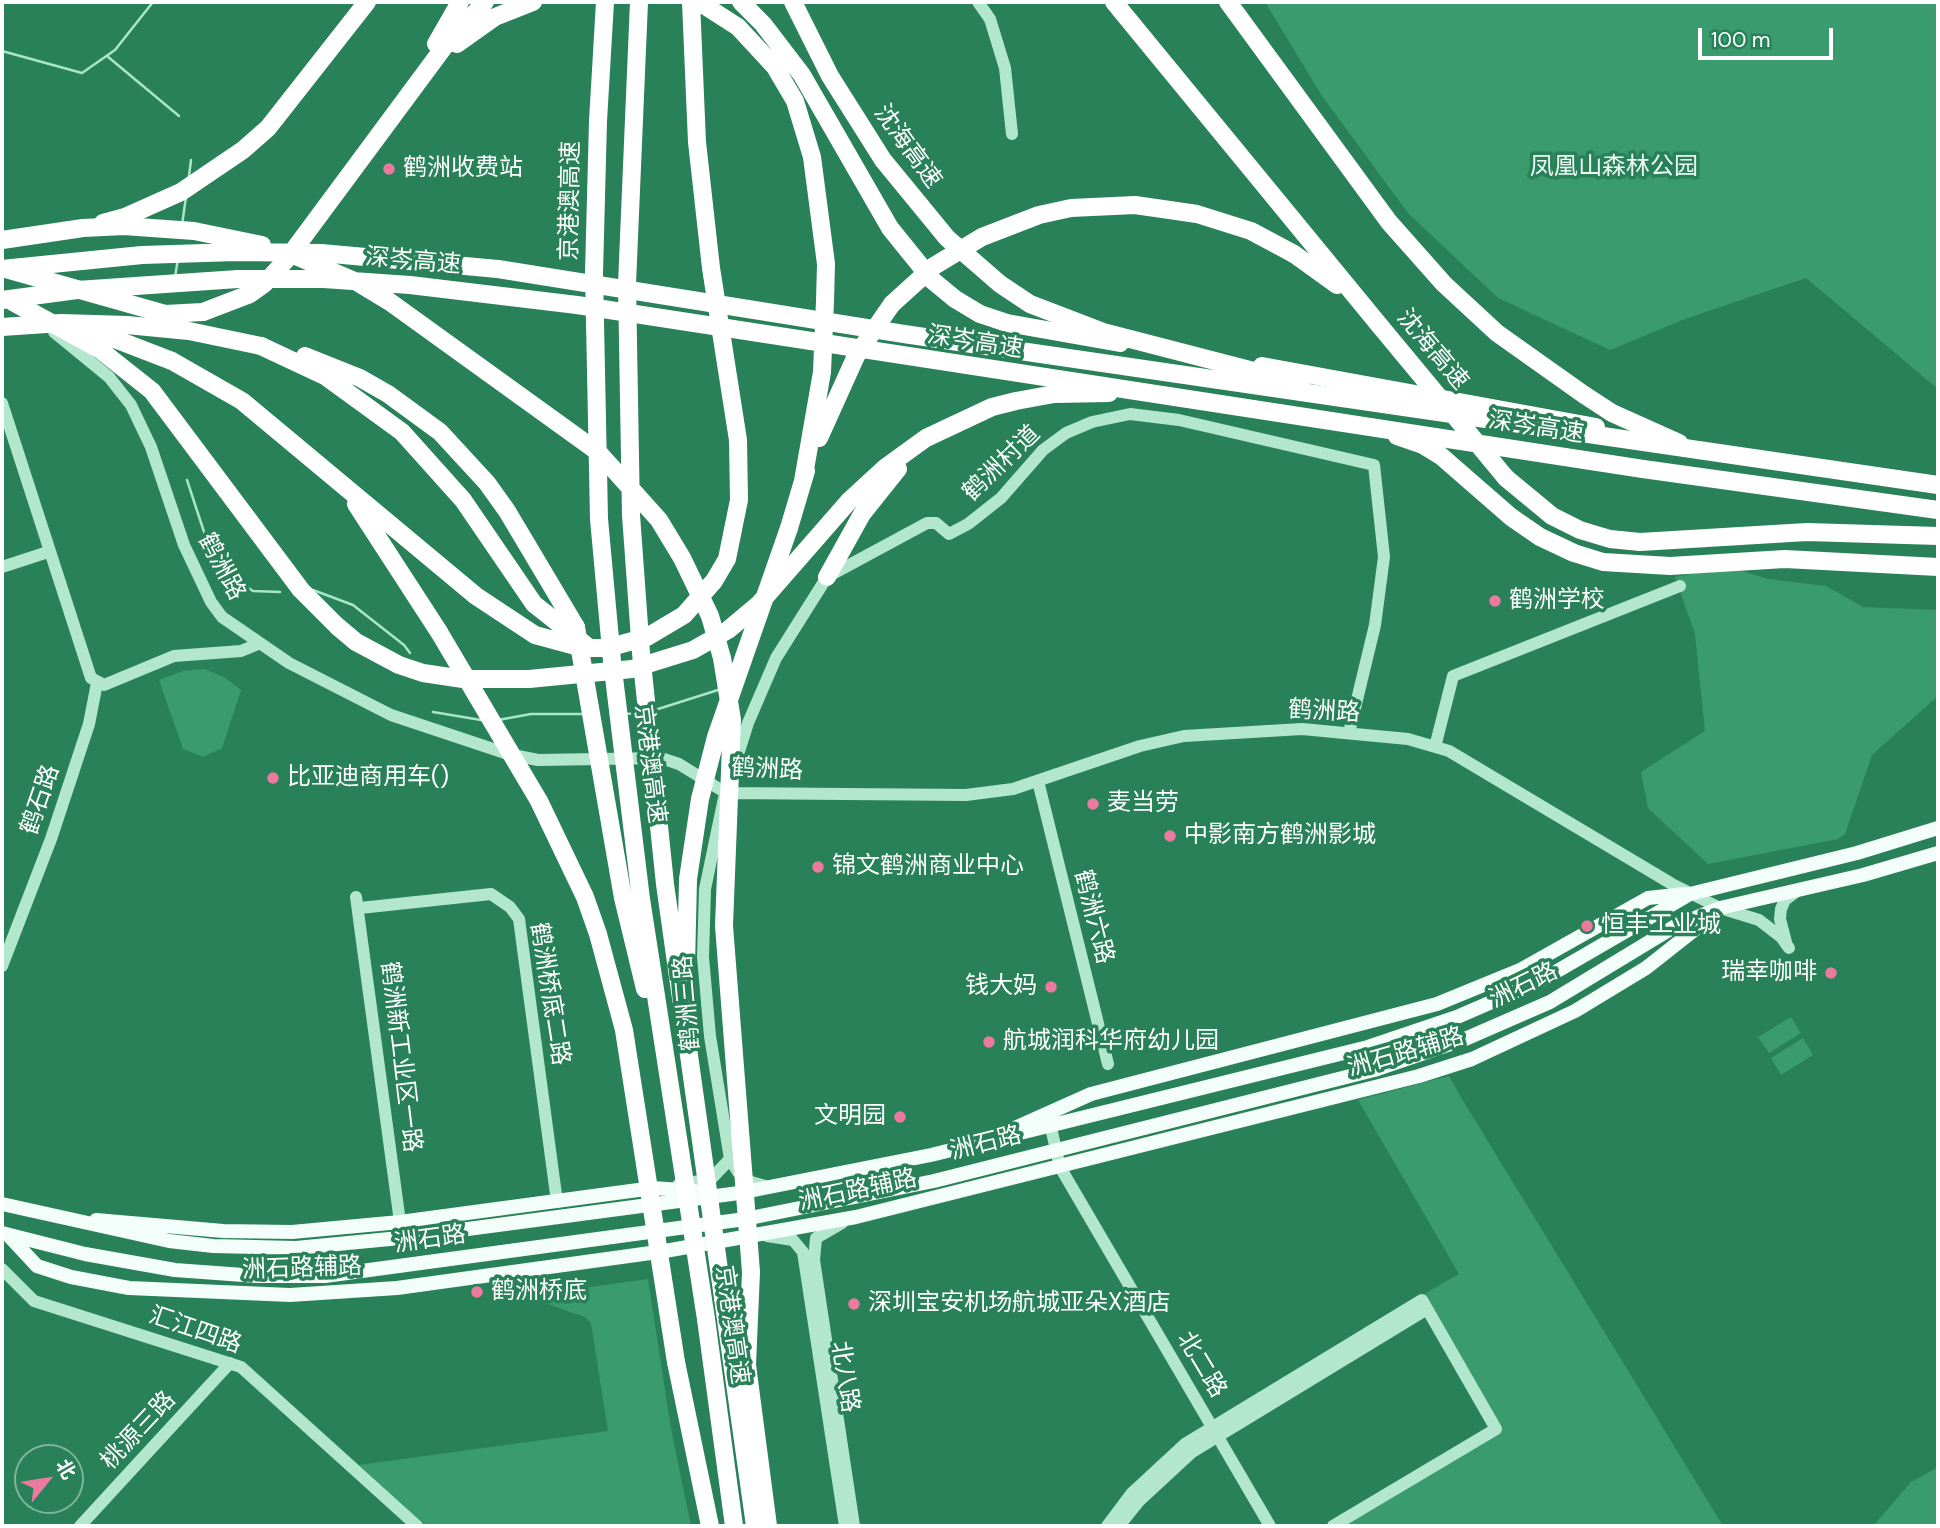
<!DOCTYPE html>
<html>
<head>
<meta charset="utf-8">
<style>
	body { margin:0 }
	#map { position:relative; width:1940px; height:1528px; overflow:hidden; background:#298159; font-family:"DM Sans","Noto Sans SC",sans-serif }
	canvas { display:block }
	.frame { position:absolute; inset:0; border:4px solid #fff; pointer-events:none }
	.north { position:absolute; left:14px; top:1444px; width:70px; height:70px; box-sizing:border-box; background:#298159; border:2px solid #7fb39b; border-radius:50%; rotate:60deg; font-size:19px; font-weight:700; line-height:28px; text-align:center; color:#fff }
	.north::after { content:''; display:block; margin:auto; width:24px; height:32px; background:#ec7a9e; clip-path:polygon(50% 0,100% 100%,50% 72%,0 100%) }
	.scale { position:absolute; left:1698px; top:28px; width:135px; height:32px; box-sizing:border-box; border:4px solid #fff; border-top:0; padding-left:9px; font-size:21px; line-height:24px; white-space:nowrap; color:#fff; -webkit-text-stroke:5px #298159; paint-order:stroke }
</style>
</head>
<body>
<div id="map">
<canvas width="1940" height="1528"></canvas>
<div class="frame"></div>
<div class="north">北</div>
<div class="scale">100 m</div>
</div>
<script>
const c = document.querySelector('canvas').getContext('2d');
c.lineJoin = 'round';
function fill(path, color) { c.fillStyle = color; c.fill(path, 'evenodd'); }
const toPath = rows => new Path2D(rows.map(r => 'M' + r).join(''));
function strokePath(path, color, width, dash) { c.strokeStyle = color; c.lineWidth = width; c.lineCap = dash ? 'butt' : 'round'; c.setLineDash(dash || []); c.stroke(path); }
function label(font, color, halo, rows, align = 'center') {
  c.font = font + ' "DM Sans","Noto Sans SC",sans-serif'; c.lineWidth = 7; c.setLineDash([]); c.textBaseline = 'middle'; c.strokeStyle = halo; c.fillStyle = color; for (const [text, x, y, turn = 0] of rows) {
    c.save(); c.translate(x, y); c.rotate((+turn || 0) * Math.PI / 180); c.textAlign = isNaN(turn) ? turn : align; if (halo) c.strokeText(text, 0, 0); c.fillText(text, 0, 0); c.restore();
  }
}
const green = toPath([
	[1265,2,1938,2,1938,389,1806,278,1685,319,1610,350,1498,298,1408,213,1322,96],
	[1729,567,1768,579,1826,586,1863,607,1938,610,1938,696,1872,755,1845,834,1838,839,1708,864,1648,808,1641,772,1705,731,1695,634,1675,577],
	[204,669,224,677,241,690,222,748,203,757,183,749,159,680,183,671],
	[1791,1017,1801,1033,1769,1053,1758,1037],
	[1803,1038,1813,1055,1781,1075,1771,1058],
	[1449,1076,1462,1099,1723,1526,1334,1526,1496,1429,1421,1296,1459,1274,1358,1100],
	[648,1279,671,1429,691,1526,426,1526,359,1465,608,1431,591,1323,585,1317,525,1296],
	[1938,1467,1938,1526,1873,1526,1911,1482]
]);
const stream = toPath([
	[2,51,82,73,115,50,153,2],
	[107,56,179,116],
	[189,176,191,160],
	[182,225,186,197],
	[175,277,178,259],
	[187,480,207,541,231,577,253,591,280,592],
	[313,590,353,605,404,645,410,653],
	[655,710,718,690],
	[433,712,481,720],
	[624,714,642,713],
	[498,720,531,714,586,714]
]);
const minor = toPath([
	[978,2,990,19,1005,68,1012,134],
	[54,332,109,377,131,405,151,447,184,545,211,602,222,617,289,663,391,715,508,754,538,760,661,758,679,764,726,793,966,795,1013,789,1140,746,1184,736,1302,729,1408,739,1449,751,1672,884,1720,908,1759,920,1781,937,1789,948],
	[2,403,91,678,104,685,174,656,241,651,258,644],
	[2,567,48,552],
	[1435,747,1453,676,1680,586],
	[735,764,748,723,776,658,827,577,927,523,936,523,949,534,968,524,1001,498,1043,450,1066,433,1092,422,1130,414,1179,420,1374,465,1384,557,1375,625,1349,733],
	[1038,781,1108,1064],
	[724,798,705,889,703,957,710,1036,730,1159,738,1172,751,1182,769,1187],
	[356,897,400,1222],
	[360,908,491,894,510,907,519,919,557,1202],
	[1786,942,1780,919,1781,909,1785,900,1797,891],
	[2,966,51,839,89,724,97,683],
	[1049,1119,1060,1167,1270,1526],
	[678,1185,711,1179,730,1159],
	[842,1223,816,1238,814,1260,854,1526],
	[767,1236,793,1240,803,1252,845,1526],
	[2,1269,34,1301,241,1367,417,1526],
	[80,1526,230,1363],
	[1107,1526,1131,1494,1185,1444,1422,1300,1496,1429,1333,1526],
	[1119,1526,1139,1501,1192,1452,1427,1309]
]);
const major = toPath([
	[1015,1128,1091,1094,1437,1004,1520,970,1648,898,1685,894],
	[2,1204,169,1241,213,1246,296,1248,400,1238,739,1193,931,1155,1368,1047,1457,1017,1540,981,1690,894,1857,853,1938,828],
	[96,1220,223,1231,292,1232,400,1222,653,1188,695,1191],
	[2,1233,85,1254,175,1270,257,1276,325,1276,745,1219,934,1181,1374,1070,1465,1039,1550,1002,1677,925,1720,908,1863,875,1938,853],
	[9,1236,37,1266,71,1277,129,1288,290,1295,397,1288,665,1251,856,1217,1419,1076,1472,1059,1575,1011,1646,968,1712,916]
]);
const highway = toPath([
	[699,2,738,27,775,67,795,101,812,157,826,264,825,301,822,372,803,481],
	[741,2,763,24,802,75,890,228,932,280,955,299,980,314,1007,323,1120,343],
	[1114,2,1380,326],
	[1228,2,1389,222,1444,284,1497,333,1583,394,1612,413,1679,443],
	[436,44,460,2],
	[457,44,495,17,533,2],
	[103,223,125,217,181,192,243,150,268,128,367,2],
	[1294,254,1337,285],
	[6,269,165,314,203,312,250,294,264,284,287,259,447,43,485,2],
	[13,302,99,349,152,391,301,590,337,626,356,642,399,665,423,673,463,679,529,679,632,669,693,650,728,630,759,604,849,501,886,467,926,438,992,407,1016,401,1054,394,1109,393],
	[81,326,172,361,242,401,476,596,535,635,583,648,607,648,647,637,684,615,714,581,727,559,739,500,738,440,711,268,697,142,691,2],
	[261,346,325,376,402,432,463,500,534,604,587,646],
	[305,356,360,378,388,394,440,432,487,483,507,511,576,627],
	[1262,366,1596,427],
	[1397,436,1423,445,1441,456,1511,517,1540,537,1574,553,1603,562,1670,566,1785,559,1938,567],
	[819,438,856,356,892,304],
	[1506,478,1552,516,1580,530,1610,539,1640,542,1807,532,1938,536],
	[356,504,439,632],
	[789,528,806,471],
	[827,577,862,514,898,469],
	[723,1298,755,1526],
	[706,1319,734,1526],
	[676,1362,710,1526],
	[747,1365,768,1526]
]);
const highwayBridge = toPath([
	[605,2,598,121,594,273,599,519,612,661,641,899,706,1319],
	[639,2,627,284,631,515,641,653,665,884,723,1298],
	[793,2,830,76,883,160,947,238,1000,284,1030,304,1103,332,1300,383],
	[2,240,83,228,124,226,194,231,262,245],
	[298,257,357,282,390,302,598,452,659,520,682,558,710,616,722,658,732,720,724,926,751,1272,747,1365],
	[2,269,142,255,236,252,321,253,498,269,904,334,1938,485],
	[2,300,77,290,238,279,324,279,410,285,577,305,1643,469,1938,510],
	[892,304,934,266,982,237,1039,215,1071,208,1135,205,1197,214,1251,231,1294,254],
	[1380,326,1506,478],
	[2,327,61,323,127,325,189,331,261,346],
	[576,627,623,898,645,989],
	[439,632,539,801,585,897,598,934,624,1030,676,1362],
	[686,965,688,879,700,799,716,737,789,528]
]);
const markers = [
	[389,169,7,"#ec7a9e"],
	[1495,601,7,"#ec7a9e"],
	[273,778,7,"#ec7a9e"],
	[1093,804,7,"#ec7a9e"],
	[1170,836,7,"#ec7a9e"],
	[818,867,7,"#ec7a9e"],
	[1587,926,7,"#ec7a9e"],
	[1831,973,7,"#ec7a9e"],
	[1051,987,7,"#ec7a9e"],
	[989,1042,7,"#ec7a9e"],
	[900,1117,7,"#ec7a9e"],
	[477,1292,7,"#ec7a9e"],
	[854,1304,7,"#ec7a9e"]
];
const streetNames = [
	["沈海高速",907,147,54],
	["京港澳高速",571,201,-89],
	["深岑高速",413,262,5],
	["深岑高速",975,343,9],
	["沈海高速",1432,350,50],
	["深岑高速",1536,428,9],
	["鹤洲村道",1002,464,-44],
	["鹤洲路",221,567,62],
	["鹤洲路",1324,712,3],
	["京港澳高速",649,764,83],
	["鹤洲路",767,770,3],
	["鹤石路",41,800,-71],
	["鹤洲六路",1093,917,76],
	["洲石路",1524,986,-26],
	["鹤洲桥底二路",549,994,81],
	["鹤洲三路",688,1003,-95],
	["洲石路辅路",1406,1053,-16],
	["鹤洲新工业区一路",400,1057,83],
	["洲石路",986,1144,-14],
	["洲石路辅路",858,1191,-12],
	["洲石路",430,1240,-8],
	["洲石路辅路",302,1269,-2],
	["京港澳高速",731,1325,82],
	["汇江四路",195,1331,19],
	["北二路",1201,1365,59],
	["北八路",844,1377,81],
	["桃源三路",139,1431,-47]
];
const parkNames = [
	["凤凰山森林公园",1614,168]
];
const poiNames = [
	["鹤洲收费站",403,169],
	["鹤洲学校",1509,601],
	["比亚迪商用车()",287,778],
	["麦当劳",1107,804],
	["中影南方鹤洲影城",1184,836],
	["锦文鹤洲商业中心",832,867],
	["恒丰工业城",1601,926],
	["瑞幸咖啡",1817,973,"right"],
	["钱大妈",1037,987,"right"],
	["航城润科华府幼儿园",1003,1042],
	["文明园",886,1117,"right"],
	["鹤洲桥底",491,1292],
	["深圳宝安机场航城亚朵X酒店",868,1304]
];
fill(green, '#3a9c6e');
strokePath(stream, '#a7e6c7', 2.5);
strokePath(minor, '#b2e6cd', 12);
strokePath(major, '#f3fdf9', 14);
strokePath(highway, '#fff', 18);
strokePath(highwayBridge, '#fff', 18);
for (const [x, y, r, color] of markers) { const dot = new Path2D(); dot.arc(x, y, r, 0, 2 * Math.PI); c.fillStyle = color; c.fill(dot); strokePath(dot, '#298159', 2.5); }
label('24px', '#fff', '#298159', streetNames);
label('24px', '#eefbf5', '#298159', parkNames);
label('24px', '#fff', '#298159', poiNames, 'left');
</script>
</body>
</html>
